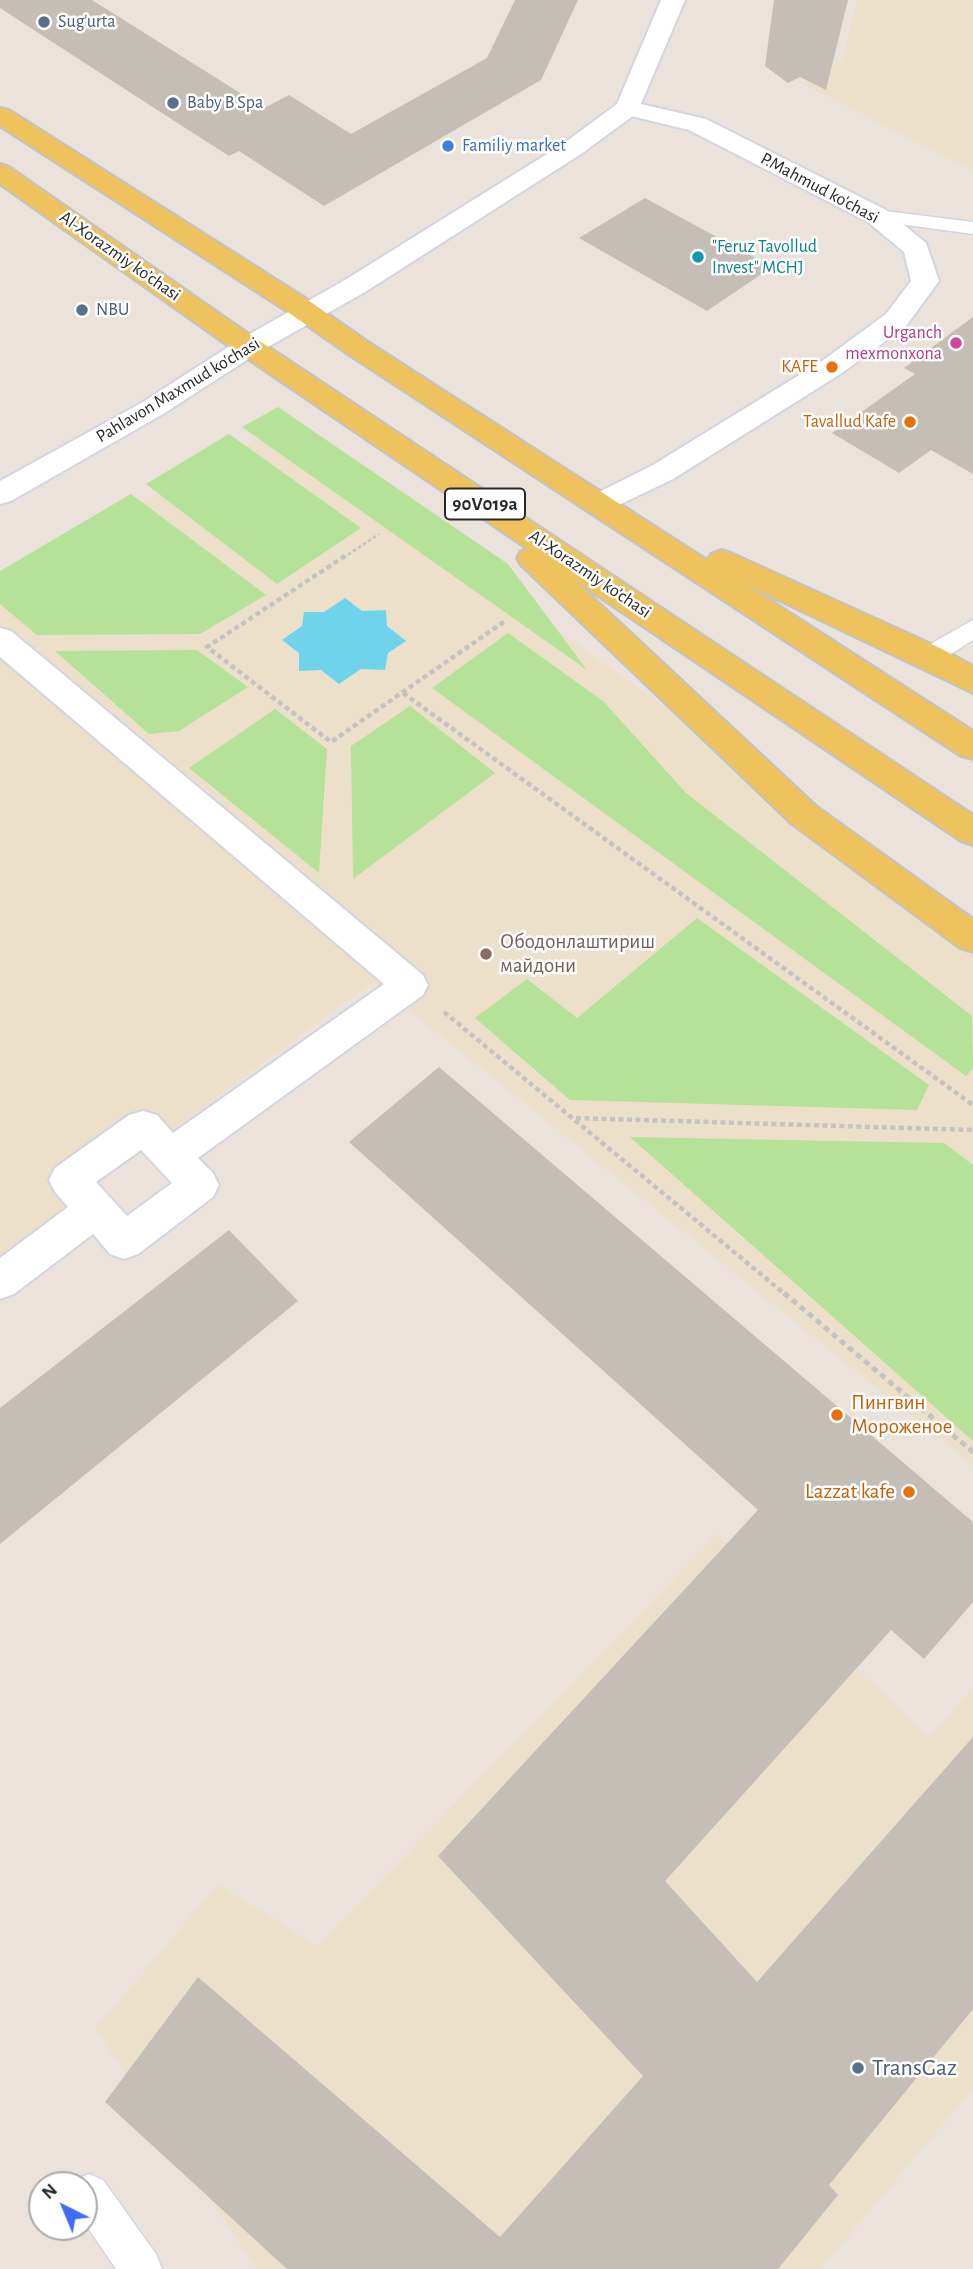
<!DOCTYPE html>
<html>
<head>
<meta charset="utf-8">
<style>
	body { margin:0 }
	#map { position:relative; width:973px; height:2269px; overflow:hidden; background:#ebe3db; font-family:"Alegreya Sans",sans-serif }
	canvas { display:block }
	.north { position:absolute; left:28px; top:2171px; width:70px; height:70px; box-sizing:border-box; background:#fff; border:2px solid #a9a9a9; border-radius:50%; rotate:317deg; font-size:19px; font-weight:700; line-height:28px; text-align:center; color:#292929 }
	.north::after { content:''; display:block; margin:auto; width:24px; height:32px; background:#3e6cf6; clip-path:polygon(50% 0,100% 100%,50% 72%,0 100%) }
</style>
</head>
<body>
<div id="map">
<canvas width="973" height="2269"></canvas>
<div class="north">N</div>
</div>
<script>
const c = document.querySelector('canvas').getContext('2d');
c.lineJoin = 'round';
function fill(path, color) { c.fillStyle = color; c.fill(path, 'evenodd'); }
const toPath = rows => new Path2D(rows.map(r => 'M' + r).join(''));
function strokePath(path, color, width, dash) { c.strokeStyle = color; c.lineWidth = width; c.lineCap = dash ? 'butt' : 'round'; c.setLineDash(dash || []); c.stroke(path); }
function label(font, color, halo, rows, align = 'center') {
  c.font = font + ' "Alegreya Sans",sans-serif'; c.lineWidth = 5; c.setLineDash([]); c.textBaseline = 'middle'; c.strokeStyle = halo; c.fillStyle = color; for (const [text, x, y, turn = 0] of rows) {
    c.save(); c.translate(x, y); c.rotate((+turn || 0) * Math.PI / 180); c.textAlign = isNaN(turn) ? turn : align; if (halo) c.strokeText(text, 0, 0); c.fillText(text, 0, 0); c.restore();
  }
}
const education = toPath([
	[857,0,973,0,973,171,803,84,842,59],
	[273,429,973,925,973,1466,374,982,0,1255,0,582],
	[717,1534,929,1738,973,1688,973,2089,821,2269,257,2269,95,2029,218,1884,317,1946]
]);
const green = toPath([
	[278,407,508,564,587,670,242,427],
	[229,434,361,528,277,584,146,484],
	[131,494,266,595,200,634,37,635,0,604,0,571],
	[508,633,603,701,686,793,972,1016,973,1068,966,1076,432,688],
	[197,650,248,687,179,731,149,734,55,651],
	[410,706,495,773,353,879,351,746],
	[275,709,327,749,319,873,189,768],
	[697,918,929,1085,917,1110,570,1100,475,1018,527,979,577,1018],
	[630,1137,944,1143,973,1165,973,1441]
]);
const water = toPath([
	[345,598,362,611,386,610,387,626,406,641,388,653,385,670,361,669,339,684,321,670,299,671,299,653,282,640,302,626,304,612,324,612]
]);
const building = toPath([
	[0,0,92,0,264,108,289,95,351,134,487,58,515,0,578,0,541,80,324,206,239,151,229,156,151,106,0,8],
	[774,0,848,0,826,90,800,77,788,83,765,66],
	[645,198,772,267,707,311,579,238],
	[973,317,973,474,931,450,899,473,832,433,915,374,904,368],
	[439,1067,973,1522,973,1602,924,1659,891,1630,665,1881,757,1982,973,1737,973,2009,829,2185,838,2195,778,2269,287,2269,105,2102,198,1977,500,2237,643,2076,438,1856,758,1510,349,1142],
	[229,1230,298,1301,0,1544,0,1408]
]);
const pathFar2 = toPath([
	[343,558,379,534]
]);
const pathFar1 = toPath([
	[345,556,207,647,331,742,505,621],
	[403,693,973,1105],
	[444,1012,786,1295],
	[576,1118,973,1130]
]);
const path = toPath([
	[784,1293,973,1452]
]);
const lane = toPath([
	[877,210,973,222,973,234,870,220,867,216,870,212,877,210],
	[973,620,973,640,938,662,929,665,920,662,917,656,920,650,973,620],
	[89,2174,103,2180,156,2254,162,2269,116,2269,84,2222,84,2185,72,2185,75,2180,89,2174]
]);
const street = toPath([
	[628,101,706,119,886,210,926,243,939,281,906,326,842,373,673,479,600,514,589,511,585,504,589,497,653,465,822,361,886,314,911,281,904,252,868,222,689,130,619,113,616,108,619,103,628,101],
	[0,628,11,631,423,975,428,985,423,995,198,1158,213,1173,219,1185,213,1197,138,1254,124,1259,110,1254,93,1234,14,1294,0,1299,0,1258,68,1207,55,1192,49,1180,55,1168,129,1115,143,1111,157,1115,173,1133,384,984,0,657,0,628],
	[141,1150,172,1183,127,1216,96,1182,141,1150]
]);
const secondary = toPath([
	[661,0,685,0,637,113,581,154,365,292,259,352,163,414,11,501,0,504,0,481,143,402,239,340,345,280,563,144,617,104,661,0]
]);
const primary = toPath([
	[0,108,9,110,302,296,368,342,707,560,711,554,722,550,733,554,940,648,973,666,973,693,745,584,973,731,973,759,961,756,348,354,282,308,0,126,0,108],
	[0,164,9,167,240,328,973,815,973,845,961,841,573,579,816,806,973,919,973,952,960,948,792,824,521,565,517,558,521,551,528,549,220,340,0,184,0,164]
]);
const markers = [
	[44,22,7,"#5c6f8a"],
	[173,103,7,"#5c6f8a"],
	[448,146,7,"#3f7fe0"],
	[698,257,7,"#0f9aa8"],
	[82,310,7,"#5c6f8a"],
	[956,343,7,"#d1479c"],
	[832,367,7,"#e8710a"],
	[910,422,7,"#e8710a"],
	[486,954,7,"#8d6e63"],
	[837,1415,7,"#e8710a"],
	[909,1492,7,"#e8710a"],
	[858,2068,7,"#5c6f8a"]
];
const farServicenames = [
	["Sug'urta",58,22],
	["Baby B Spa",187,103],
	["NBU",96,310]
];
const farShopnames = [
	["Familiy market",462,146]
];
const farStreetnames = [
	["P.Mahmud ko'chasi",820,188,28],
	["Al-Xorazmiy ko’chasi",120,256,35],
	["Pahlavon Maxmud ko'chasi",178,390,-31],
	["Al-Xorazmiy ko’chasi",590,574,34]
];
const farCulturenames = [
	["\"Feruz Tavollud",712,247],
	["Invest\" MCHJ",712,268]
];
const farHotelnames = [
	["Urganch",942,333],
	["mexmonxona",942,354]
];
const farFoodnames = [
	["KAFE",818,367],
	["Tavallud Kafe",896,422]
];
const shields = [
	[485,504,80]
];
const shieldNames = [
	["90V019a",485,504]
];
const educationNames = [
	["Ободонлаштириш",500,942],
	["майдони",500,966]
];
const foodNames = [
	["Пингвин",851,1403],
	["Мороженое",851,1427],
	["Lazzat kafe",895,1492,"right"]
];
const nearServicenames = [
	["TransGaz",872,2068]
];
fill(education, '#ede0cb');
fill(green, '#b6e199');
fill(water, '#70d3ec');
fill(building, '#c4beb7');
strokePath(lane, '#d1d5e2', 3);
strokePath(street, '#d1d5e2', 4);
strokePath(secondary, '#d1d5e2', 4);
strokePath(primary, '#c3c3c3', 4);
strokePath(pathFar2, '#c3c3c3', 2.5, [3.5, 2.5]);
strokePath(pathFar1, '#c3c3c3', 4.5, [5, 3.5]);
strokePath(path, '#c3c3c3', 5, [6, 4.5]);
fill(lane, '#fff');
fill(street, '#fff');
fill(secondary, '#fff');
fill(primary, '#eec35e');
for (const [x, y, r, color] of markers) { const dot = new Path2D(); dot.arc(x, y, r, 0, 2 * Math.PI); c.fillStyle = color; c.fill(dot); strokePath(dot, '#fff', 2.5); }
label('18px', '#4e5e75', '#fff', farServicenames, 'left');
label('18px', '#366cbe', '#fff', farShopnames, 'left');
label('18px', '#292929', '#fff', farStreetnames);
label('18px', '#0d838f', '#fff', farCulturenames, 'left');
label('18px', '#b23c85', '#fff', farHotelnames, 'right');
label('18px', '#c56008', '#fff', farFoodnames, 'right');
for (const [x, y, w] of shields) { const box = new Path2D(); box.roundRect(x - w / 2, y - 15.5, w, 31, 5); c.fillStyle = '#fff'; c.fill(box); strokePath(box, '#292929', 2); }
label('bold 19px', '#292929', null, shieldNames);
label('21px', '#785e54', '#fff', educationNames, 'left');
label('21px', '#c56008', '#fff', foodNames, 'left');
label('24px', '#4e5e75', '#fff', nearServicenames, 'left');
</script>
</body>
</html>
